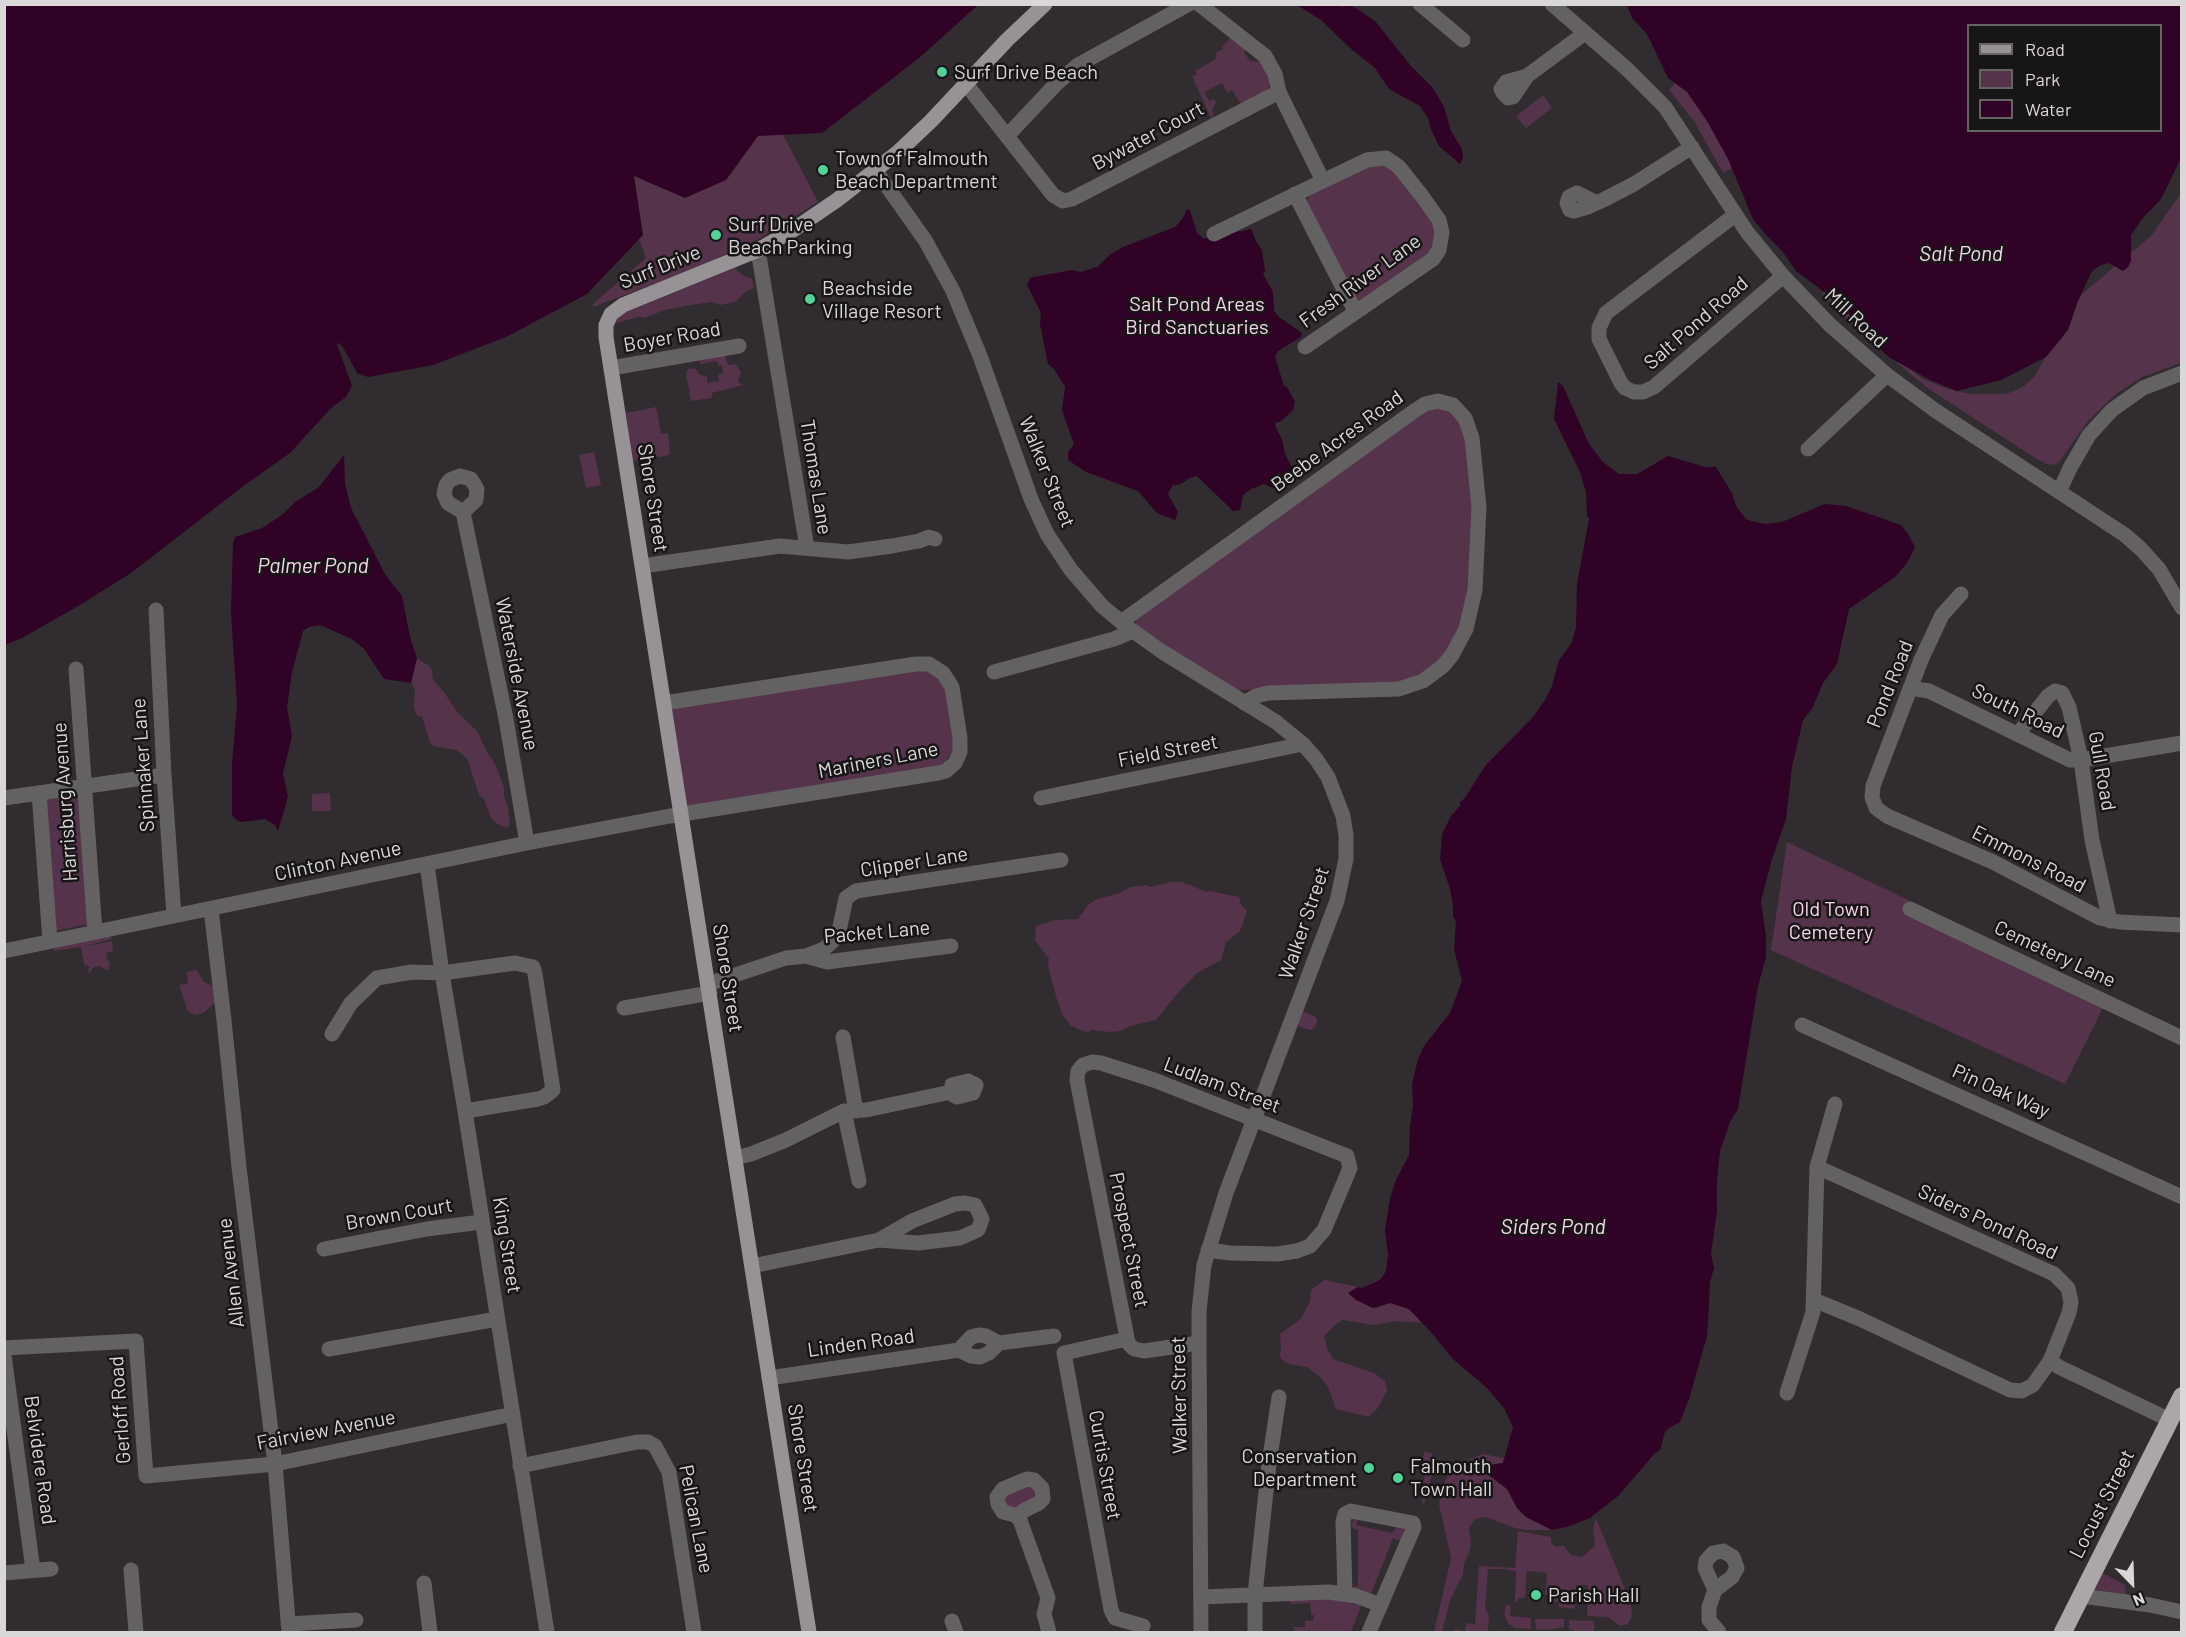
<!DOCTYPE html>
<html>
<head>
<meta charset="utf-8">
<style>
	body { margin:0 }
	#map { position:relative; width:2186px; height:1637px; overflow:hidden; background:#312c2f; font-family:Barlow,sans-serif }
	canvas { display:block }
	.frame { position:absolute; inset:0; border:6px solid #dad7d9; pointer-events:none }
	.legend { position:absolute; left:1967px; top:24px; width:195px; height:108px; box-sizing:border-box; background:#181517; border:2px solid #666365; margin:0; padding:8px 10px; list-style:none; font-size:18px; color:#dad7d9 }
	.legend li { display:flex; align-items:center; gap:12px; height:30px }
	.legend b { width:30px; border:2px solid #666365 }
	.north { position:absolute; left:2102px; top:1553px; width:60px; height:60px; -webkit-text-stroke:4px #181517; paint-order:stroke; rotate:157deg; font-size:16px; font-weight:700; line-height:24px; text-align:center; color:#dad7d9 }
	.north::after { content:''; display:block; margin:auto; width:21px; height:27px; background:#dad7d9; clip-path:polygon(50% 0,100% 100%,50% 72%,0 100%) }
</style>
</head>
<body>
<div id="map">
<canvas width="2186" height="1637"></canvas>
<div class="frame"></div>
<ul class="legend">
<li><b style="height:8px;background:#979295"></b>Road</li>
<li><b style="height:16px;background:#55334a"></b>Park</li>
<li><b style="height:16px;background:#300225"></b>Water</li>
</ul>
<div class="north">N</div>
</div>
<script>
const c = document.querySelector('canvas').getContext('2d');
c.lineJoin = 'round';
function fill(path, color) { c.fillStyle = color; c.fill(path, 'evenodd'); }
const toPath = rows => new Path2D(rows.map(r => 'M' + r).join(''));
function strokePath(path, color, width, dash) { c.strokeStyle = color; c.lineWidth = width; c.lineCap = dash ? 'butt' : 'round'; c.setLineDash(dash || []); c.stroke(path); }
function label(font, color, halo, rows, align = 'center') {
  c.font = font + ' Barlow,sans-serif'; c.lineWidth = 5; c.setLineDash([]); c.textBaseline = 'middle'; c.strokeStyle = halo; c.fillStyle = color; for (const [text, x, y, turn = 0] of rows) {
    c.save(); c.translate(x, y); c.rotate((+turn || 0) * Math.PI / 180); c.textAlign = isNaN(turn) ? turn : align; if (halo) c.strokeText(text, 0, 0); c.fillText(text, 0, 0); c.restore();
  }
}
const green = toPath([
	[1231,37,1244,46,1245,54,1250,61,1265,62,1271,82,1267,90,1242,106,1232,90,1227,93,1222,83,1204,92,1209,101,1214,99,1216,103,1212,109,1214,121,1210,116,1192,76,1197,74,1195,71,1213,61,1217,57,1215,53,1223,49,1222,47],
	[1679,78,1738,165,1723,173,1694,121,1669,90],
	[1543,95,1552,108,1526,128,1516,116],
	[775,119,818,202,755,241,691,270,593,307,593,304,646,258,613,169],
	[1387,164,1434,217,1437,247,1359,301,1355,299,1307,207,1307,201,1309,196,1361,166],
	[2181,193,2181,363,2142,377,2116,394,2088,421,2060,461,2054,465,2047,464,2035,458,1929,389,1862,334,1822,294,1833,283,1895,357,1923,379,1948,389,1970,394,2004,394,2012,392,2024,386,2034,377,2082,294,2151,236],
	[735,268,742,275,752,279,754,288,746,291,735,302,720,305,712,302,691,305,665,310,644,318,638,317,613,324,619,316,629,311],
	[725,355,728,365,736,364,741,372,738,382,743,385,712,393,712,398,691,401,686,373,688,369,695,368,700,375,707,376,707,383,719,381,718,375,723,373,722,365,719,366,717,361,700,364,699,357],
	[1439,406,1459,416,1470,454,1474,545,1463,624,1448,654,1413,681,1325,688,1235,690,1136,626,1136,620,1413,417],
	[656,407,661,434,668,433,670,451,669,455,653,458,652,454,642,456,643,459,633,461,626,413],
	[594,452,601,485,586,488,579,455],
	[417,658,429,666,432,671,433,680,444,692,457,712,477,731,488,754,495,764,504,787,504,796,508,807,510,822,509,826,506,828,496,823,491,818,484,799,479,795,467,758,456,750,433,746,430,742,422,717,417,716,414,707,415,690,411,683],
	[926,670,943,680,954,727,953,749,943,766,687,808,672,708],
	[77,790,89,924,55,931,43,796],
	[330,793,331,811,312,811,312,794],
	[1787,842,2109,996,2065,1084,1771,950],
	[1171,882,1182,882,1207,892,1210,891,1239,897,1241,905,1247,910,1246,914,1240,931,1226,942,1221,960,1197,973,1176,995,1156,1020,1130,1026,1120,1031,1110,1032,1091,1030,1088,1033,1071,1026,1063,1016,1057,1000,1048,966,1049,959,1035,940,1036,926,1055,920,1078,919,1088,905,1097,899,1120,893,1130,887,1147,885,1150,887],
	[110,935,112,939,82,947,112,941,113,951,106,953,108,961,110,962,109,971,99,966,92,968,91,972,88,973,89,966,84,964,81,947,53,951,54,948],
	[197,970,204,982,215,987,217,1000,205,1012,197,1015,188,1012,179,985,188,983,187,972],
	[1302,1011,1316,1017,1317,1021,1315,1028,1310,1030,1297,1026],
	[1325,1280,1358,1287,1352,1290,1369,1307,1377,1308,1390,1303,1404,1307,1415,1314,1421,1323,1397,1321,1373,1325,1343,1320,1337,1323,1324,1336,1327,1348,1333,1359,1374,1373,1385,1381,1387,1391,1377,1409,1369,1417,1336,1409,1328,1387,1320,1377,1307,1367,1289,1364,1281,1359,1280,1355,1281,1347,1280,1334,1301,1319,1310,1301,1311,1290],
	[1425,1451,1432,1454,1435,1463,1424,1504,1422,1503,1424,1490,1422,1489,1427,1464,1414,1461,1414,1458,1421,1460],
	[1483,1454,1504,1458,1503,1463,1483,1466,1482,1470,1507,1489,1517,1508,1526,1517,1552,1530,1526,1530,1515,1528,1486,1517,1475,1519,1469,1528,1471,1542,1469,1553,1464,1564,1463,1575,1450,1600,1442,1632,1434,1632,1451,1558,1439,1504,1442,1488,1450,1471,1470,1459],
	[1028,1483,1039,1496,1014,1511,1001,1504,1001,1498],
	[1596,1518,1631,1604,1632,1616,1628,1624,1620,1626,1608,1617,1587,1616,1588,1585,1576,1585,1575,1609,1559,1607,1559,1602,1549,1601,1550,1596,1545,1595,1547,1573,1527,1571,1525,1598,1518,1598,1518,1602,1515,1602,1516,1572,1506,1569,1488,1569,1485,1608,1489,1615,1488,1632,1454,1632,1455,1622,1455,1629,1465,1631,1467,1623,1475,1624,1479,1566,1515,1568,1518,1531,1551,1537,1551,1543,1555,1547,1563,1545,1571,1555,1582,1557,1595,1546,1593,1529],
	[1353,1519,1358,1519,1356,1525,1392,1533,1397,1527,1401,1527,1404,1529,1401,1541,1393,1538,1371,1594,1352,1590,1351,1587,1358,1586,1358,1530,1351,1527],
	[2103,1573,2125,1585,2126,1595,2094,1590],
	[1326,1597,1328,1600,1338,1600,1361,1606,1351,1632,1295,1632,1293,1627,1305,1627,1305,1621,1314,1620,1314,1615,1311,1615,1310,1603,1290,1604,1289,1598],
	[1506,1605,1511,1606,1510,1616,1531,1618,1531,1629,1515,1628,1508,1623,1504,1614],
	[1535,1619,1564,1619,1564,1627,1548,1630,1536,1629],
	[1569,1620,1594,1621,1594,1632,1578,1632,1569,1629]
]);
const water = toPath([
	[5,4,978,4,978,5,919,58,822,133,758,136,726,180,685,198,634,176,643,235,587,294,506,337,433,365,368,377,357,373,344,349,339,343,337,344,352,386,346,397,331,408,290,453,246,484,131,573,80,605,22,638,5,645],
	[1338,5,1341,7,1348,5,1354,7,1375,21,1411,66,1433,88,1444,107,1451,131,1462,149,1463,157,1460,164,1439,146,1430,127,1429,120,1420,106,1389,89,1375,68,1350,48,1321,20,1297,5],
	[1627,5,2181,5,2181,158,2161,199,2142,219,2131,235,2131,261,2128,267,2123,271,2109,263,2101,265,2092,271,2078,301,2068,330,2046,357,2001,380,1957,391,1930,380,1890,358,1862,333,1843,306,1796,271,1783,252,1767,236,1753,219,1728,159,1707,121,1687,92,1668,78,1647,34,1632,18],
	[1968,26,2160,26,2160,130,1968,130],
	[1187,209,1190,210,1197,233,1204,239,1251,229,1256,241,1262,250,1265,271,1263,274,1273,292,1274,311,1279,317,1302,333,1301,337,1278,351,1275,357,1284,386,1287,387,1295,402,1293,410,1280,422,1276,422,1275,426,1282,439,1285,454,1294,471,1293,481,1282,482,1273,488,1264,484,1251,489,1243,495,1240,510,1233,511,1200,479,1196,476,1190,478,1181,484,1173,485,1168,494,1178,512,1175,520,1157,513,1138,491,1086,472,1068,460,1068,452,1074,444,1062,410,1065,387,1054,369,1048,364,1040,324,1041,313,1027,285,1030,278,1034,277,1072,270,1080,272,1097,267,1111,254,1123,247,1175,227,1183,218],
	[1558,382,1563,386,1589,444,1603,462,1619,474,1637,474,1668,456,1705,467,1716,467,1732,493,1736,506,1746,519,1751,521,1765,524,1782,522,1825,504,1846,506,1901,525,1908,534,1915,547,1907,563,1895,577,1849,609,1837,664,1823,683,1812,709,1803,720,1792,767,1786,819,1772,859,1761,901,1766,937,1766,957,1758,986,1738,1109,1730,1122,1720,1151,1717,1181,1717,1211,1711,1254,1714,1268,1710,1282,1708,1323,1707,1336,1689,1399,1680,1422,1669,1428,1665,1432,1660,1450,1655,1453,1618,1496,1590,1518,1570,1526,1552,1530,1526,1517,1517,1508,1507,1489,1482,1470,1483,1466,1503,1463,1513,1427,1504,1408,1487,1388,1453,1359,1430,1331,1409,1309,1390,1303,1373,1308,1356,1300,1348,1293,1358,1287,1362,1288,1376,1282,1381,1279,1386,1271,1388,1255,1385,1230,1390,1199,1395,1182,1409,1155,1410,1126,1413,1106,1412,1084,1418,1059,1424,1046,1450,1013,1462,981,1454,949,1456,922,1453,916,1453,905,1450,889,1440,859,1442,834,1451,816,1460,806,1460,802,1465,798,1485,766,1533,717,1545,700,1552,686,1559,660,1571,644,1576,628,1577,584,1589,519,1587,516,1586,492,1580,472,1554,419],
	[344,455,345,484,351,508,386,576,402,596,410,637,417,658,411,683,384,679,365,650,352,639,320,625,309,627,303,631,292,672,287,707,292,736,283,773,288,797,278,831,275,825,265,819,241,822,236,820,232,815,232,763,237,705,231,613,233,543,235,537,262,528,282,515,295,502,319,487]
]);
const minor = toPath([
	[1420,4,1463,40],
	[1552,4,1627,69,1665,107,1747,232,1783,276,1830,325,1887,375,1936,411,2125,535,2141,549,2159,569,2182,608],
	[1527,76,1513,97,1508,98,1503,93,1501,89,1506,82,1527,76,1585,33],
	[966,84,1053,195,1063,201,1072,199,1279,92,1275,74,1265,56,1199,4],
	[1279,92,1323,181,1367,160,1386,158,1399,167,1422,196,1439,220,1442,232,1439,250,1433,259,1305,347],
	[1007,136,1056,84,1078,65,1189,4],
	[876,171,925,240,953,291,980,356,1031,499,1047,534,1071,570,1102,606,1126,626,1161,651,1276,722,1303,744,1316,759,1328,777,1343,816,1346,835,1346,859,1337,901,1226,1193,1204,1265,1199,1311,1199,1343,1201,1632],
	[1295,194,1355,311],
	[1597,203,1577,193,1569,197,1567,203,1570,210,1574,211,1588,207,1603,200,1634,184,1692,147],
	[1735,215,1606,313,1599,328,1599,339,1621,383,1625,388,1634,392,1643,392,1654,387,1783,276],
	[1214,234,1323,181],
	[758,250,807,548],
	[611,368,739,346],
	[1808,449,1887,375],
	[460,476,471,479,477,489,476,500,463,512,448,503,444,494,446,485,450,480,460,476],
	[2059,492,2070,468,2089,435,2112,410,2143,388,2182,373],
	[463,512,506,719,527,843],
	[642,566,780,546,848,552,892,546,919,541,929,537,935,539],
	[1961,594,1942,615,1921,660,1873,786,1872,797,1876,808,1887,816,1993,862,2100,918,2119,922,2182,925],
	[156,610,164,775,174,916],
	[1121,622,1417,409,1425,404,1438,401,1453,405,1465,418,1472,438,1479,507,1475,590,1466,629,1452,655,1443,666,1423,681,1399,689,1268,693,1256,696,1244,703],
	[76,669,95,932],
	[994,672,1114,639,1133,631],
	[1910,688,1929,691,2070,760,2081,760,2182,743],
	[2018,734,2048,696,2055,691,2062,693,2069,707,2081,760,2092,840,2110,921],
	[39,793,50,941],
	[4,798,164,775],
	[1041,798,1303,744],
	[427,864,442,973,465,1111,547,1632],
	[211,909,224,1020,239,1167,275,1464,289,1632],
	[1910,909,2182,1038],
	[4,951,527,843,670,816,938,773,946,771,955,763,960,752,960,738,952,687,943,673,929,664,916,664,664,703],
	[806,956,827,962,951,946],
	[708,984,786,958,806,956,824,949,838,936,846,898,856,891,1061,860],
	[624,1008,710,993],
	[1802,1025,2182,1197],
	[332,1034,351,1003,377,978,412,972,442,973,515,963,533,967,535,974,553,1090,544,1097,538,1099,465,1111],
	[843,1037,856,1111],
	[968,1081,976,1085,973,1093,957,1097,952,1094,952,1085,968,1081],
	[844,1111,859,1181],
	[735,1158,751,1154,786,1140,844,1111,866,1110,951,1092],
	[1817,1167,2054,1274,2068,1288,2071,1302,2069,1313,2050,1361,2059,1367,2170,1420],
	[324,1249,427,1229,481,1222],
	[752,1266,879,1240,918,1243,960,1238,978,1230,982,1219,975,1205,965,1203,955,1204,912,1221,879,1240],
	[1814,1300,1860,1319,2010,1390,2022,1391,2033,1385,2050,1361],
	[1127,1339,1064,1353,1111,1610,1115,1618,1143,1626],
	[1199,1343,1144,1351,1134,1349,1128,1343,1077,1080,1078,1071,1083,1065,1092,1062,1101,1063,1154,1080,1347,1156,1350,1168,1324,1230,1310,1246,1297,1251,1277,1254,1230,1253,1208,1250],
	[4,1348,136,1341,146,1476,275,1464,513,1414],
	[329,1349,497,1319],
	[959,1350,971,1337,979,1335,986,1336,999,1343],
	[4,1355,33,1570],
	[769,1378,959,1350,971,1356,980,1357,989,1353,999,1343,1054,1336],
	[1787,1393,1813,1312,1817,1167,1835,1104],
	[520,1466,637,1442,648,1442,655,1446,669,1472,694,1632],
	[1020,1520,1015,1515,1003,1512,998,1504,997,1497,1003,1489,1027,1479,1034,1480,1042,1488,1043,1499,1039,1503,1023,1511,1020,1515,1020,1520,1048,1598,1044,1614,1049,1632],
	[131,1570,136,1632],
	[4,1573,51,1569],
	[424,1583,430,1632],
	[1715,1590,1705,1568,1706,1561,1713,1553,1723,1551,1733,1557,1737,1568,1732,1577,1715,1590,1709,1607,1709,1620,1719,1632],
	[1345,1594,1343,1521,1345,1514,1351,1511,1413,1523,1414,1527,1369,1632],
	[2081,1596,2150,1605,2182,1612],
	[1201,1597,1329,1592,1356,1596,1381,1605],
	[952,1621,956,1632],
	[288,1624,356,1620],
	[1255,1632,1255,1594,1269,1464,1279,1397]
]);
const major = toPath([
	[809,1632,656,655,606,337,606,325,611,314,623,305,758,250,793,230,837,200,897,153,931,121,1007,40,1045,4]
]);
const highway = toPath([
	[2063,1632,2182,1396]
]);
const markers = [
	[942,72,6,"#51d397"],
	[823,170,6,"#51d397"],
	[716,235,6,"#51d397"],
	[810,299,6,"#51d397"],
	[1369,1468,6,"#51d397"],
	[1398,1478,6,"#51d397"],
	[1536,1595,6,"#51d397"]
];
const poiNames = [
	["Surf Drive Beach",954,72],
	["Town of Falmouth",835,158],
	["Beach Department",835,181],
	["Surf Drive",728,224],
	["Beach Parking",728,247],
	["Beachside",822,288],
	["Village Resort",822,311],
	["Conservation",1357,1456,"right"],
	["Department",1357,1479,"right"],
	["Falmouth",1410,1466],
	["Town Hall",1410,1489],
	["Parish Hall",1548,1595]
];
const streetNames = [
	["Bywater Court",1148,136,-28],
	["Surf Drive",660,267,-22],
	["Fresh River Lane",1360,281,-36],
	["Mill Road",1856,318,43],
	["Salt Pond Road",1696,323,-41],
	["Boyer Road",672,337,-10],
	["Beebe Acres Road",1337,441,-36],
	["Walker Street",1047,472,68],
	["Thomas Lane",816,477,81],
	["Shore Street",653,498,81],
	["Waterside Avenue",517,674,79],
	["Pond Road",1890,684,-68],
	["South Road",2018,711,26],
	["Field Street",1168,751,-11],
	["Mariners Lane",878,760,-11],
	["Spinnaker Lane",143,765,-94],
	["Gull Road",2102,771,80],
	["Harrisburg Avenue",65,802,-94],
	["Emmons Road",2029,859,27],
	["Clinton Avenue",338,861,-12],
	["Clipper Lane",914,862,-9],
	["Walker Street",1304,923,-71],
	["Packet Lane",877,932,-5],
	["Cemetery Lane",2055,954,25],
	["Shore Street",728,978,81],
	["Ludlam Street",1222,1085,21],
	["Pin Oak Way",2001,1091,24],
	["Brown Court",399,1214,-10],
	["Siders Pond Road",1988,1222,25],
	["Prospect Street",1129,1240,79],
	["King Street",507,1245,81],
	["Allen Avenue",231,1273,-97],
	["Linden Road",861,1343,-8],
	["Walker Street",1179,1395,-91],
	["Gerloff Road",120,1410,-94],
	["Fairview Avenue",326,1430,-11],
	["Shore Street",803,1458,81],
	["Belvidere Road",40,1460,82],
	["Curtis Street",1105,1465,80],
	["Locust Street",2102,1504,-63],
	["Pelican Lane",696,1519,79]
];
const parkNames = [
	["Salt Pond Areas",1197,304],
	["Bird Sanctuaries",1197,327],
	["Old Town",1831,909],
	["Cemetery",1831,932]
];
const waterNames = [
	["Salt Pond",1961,254],
	["Palmer Pond",313,566],
	["Siders Pond",1553,1227]
];
fill(green, '#55334a');
fill(water, '#300225');
strokePath(minor, '#636162', 15);
strokePath(major, '#979295', 15);
strokePath(highway, '#aca6a9', 18);
for (const [x, y, r, color] of markers) { const dot = new Path2D(); dot.arc(x, y, r, 0, 2 * Math.PI); c.fillStyle = color; c.fill(dot); strokePath(dot, '#181517', 2); }
label('20px', '#dad7d9', '#181517', poiNames, 'left');
label('20px', '#dad7d9', '#181517', streetNames);
label('20px', '#f7d5ea', '#181517', parkNames);
label('italic 21px', '#f8d6eb', '#181517', waterNames);
</script>
</body>
</html>
